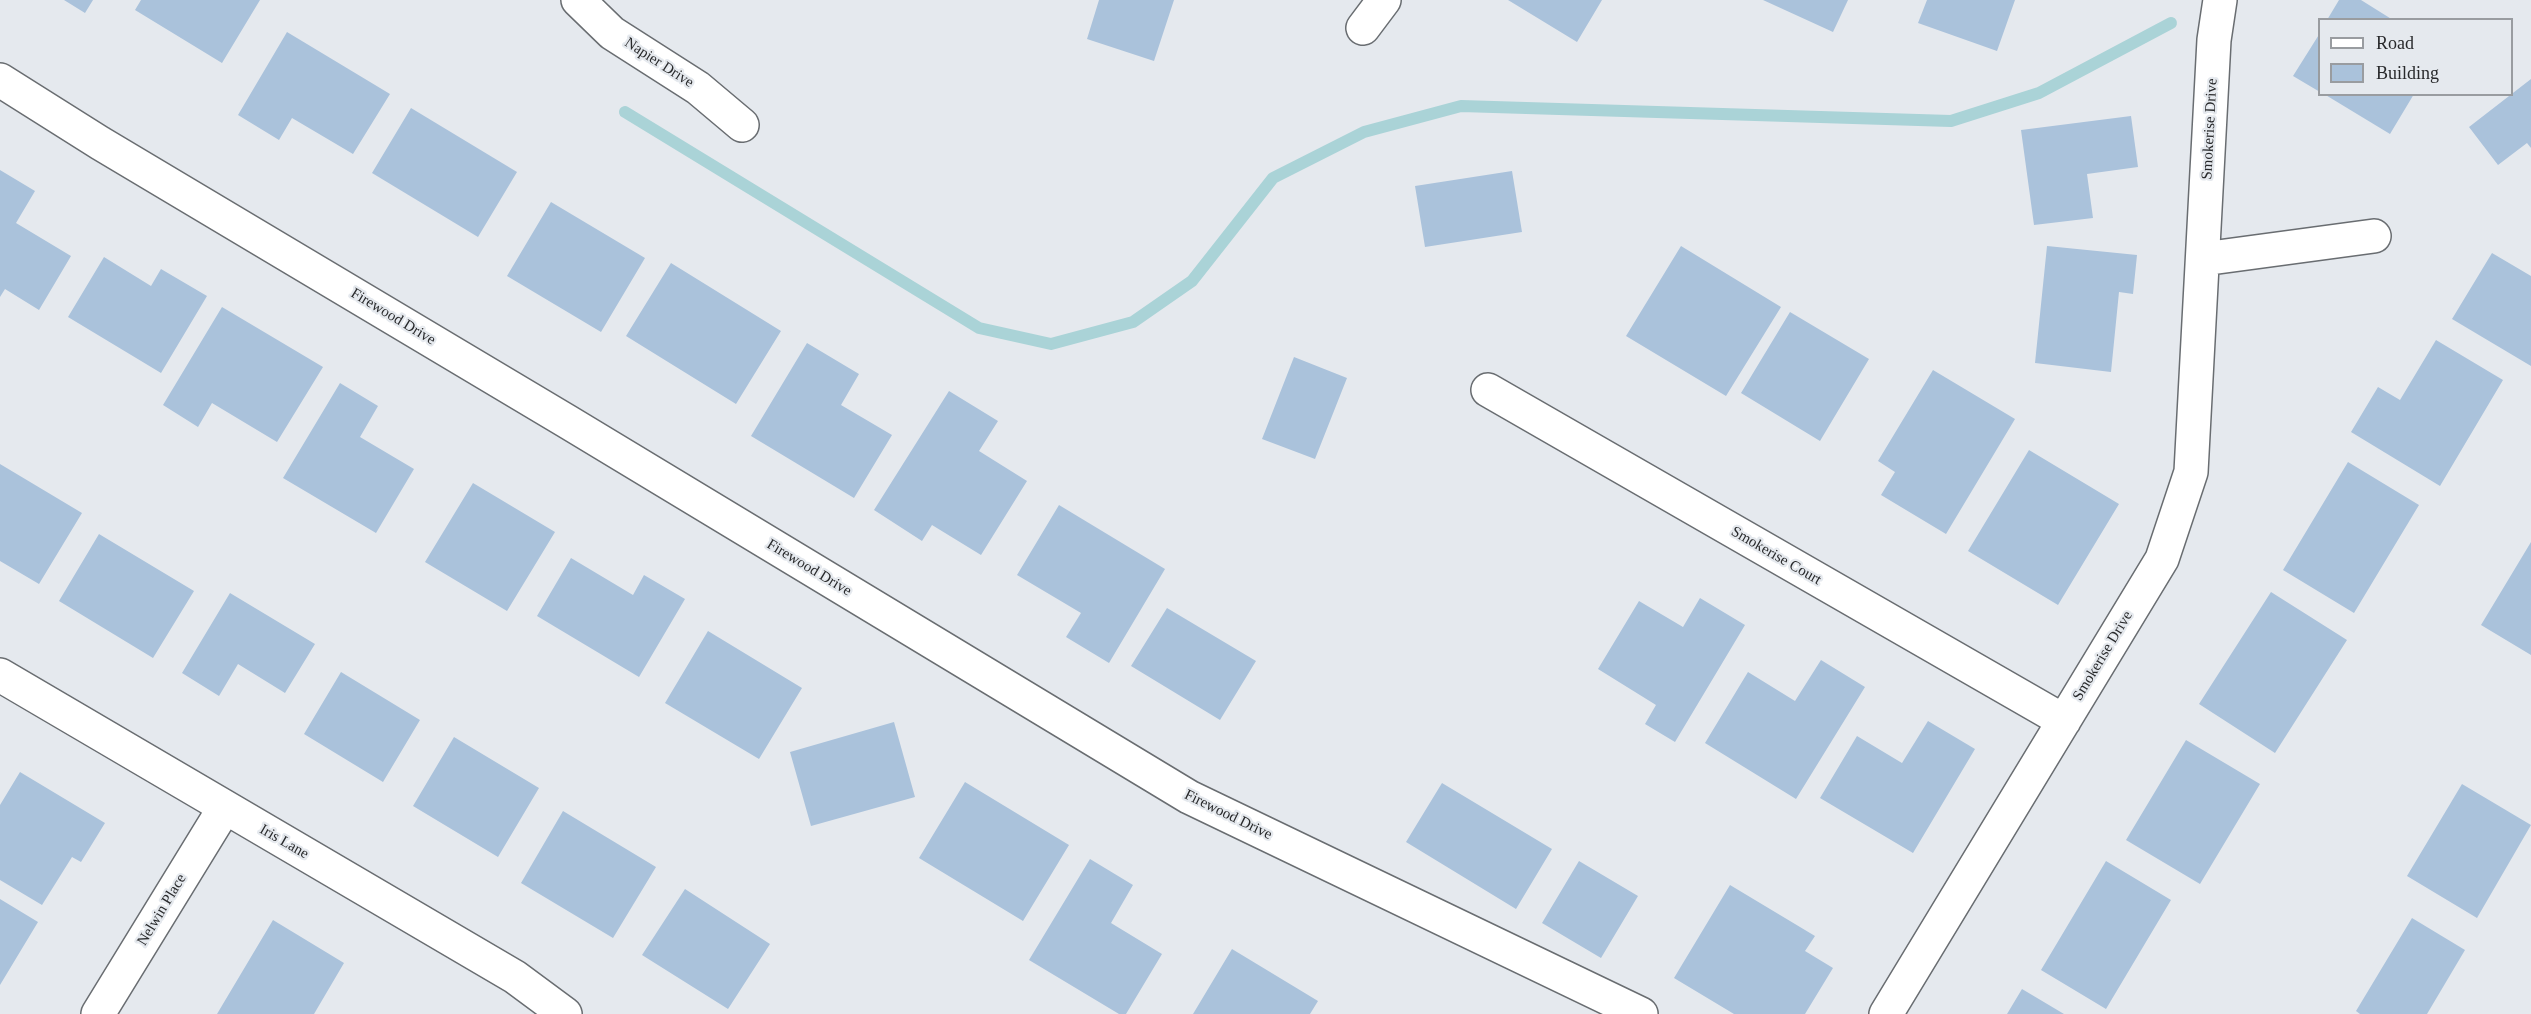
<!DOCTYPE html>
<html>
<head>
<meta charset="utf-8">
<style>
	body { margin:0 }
	#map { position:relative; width:2531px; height:1014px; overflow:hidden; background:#e5e9ee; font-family:"Times New Roman",serif }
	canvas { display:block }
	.legend { position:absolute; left:2318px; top:18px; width:195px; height:78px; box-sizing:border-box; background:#e5e9ee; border:2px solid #999ca0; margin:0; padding:8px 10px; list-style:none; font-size:18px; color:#28292b }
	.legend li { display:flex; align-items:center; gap:12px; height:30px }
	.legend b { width:30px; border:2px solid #999ca0 }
</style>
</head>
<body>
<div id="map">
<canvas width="2531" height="1014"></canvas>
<ul class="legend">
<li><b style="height:8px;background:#fff"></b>Road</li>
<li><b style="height:16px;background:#aac2db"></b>Building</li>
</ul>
</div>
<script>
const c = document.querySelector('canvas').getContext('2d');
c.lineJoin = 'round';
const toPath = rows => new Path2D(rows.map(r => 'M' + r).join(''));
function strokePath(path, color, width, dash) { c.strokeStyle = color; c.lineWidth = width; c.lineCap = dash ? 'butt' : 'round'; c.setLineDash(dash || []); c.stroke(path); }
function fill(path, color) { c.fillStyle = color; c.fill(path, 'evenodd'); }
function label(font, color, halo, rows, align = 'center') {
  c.font = font + ' "Times New Roman",serif'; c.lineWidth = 4.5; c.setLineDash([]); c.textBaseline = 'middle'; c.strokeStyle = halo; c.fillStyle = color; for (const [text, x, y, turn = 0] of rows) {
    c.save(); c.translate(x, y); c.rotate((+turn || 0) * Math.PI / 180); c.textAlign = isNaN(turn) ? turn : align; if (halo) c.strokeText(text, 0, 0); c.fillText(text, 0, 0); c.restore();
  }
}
const stream = toPath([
	[625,112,979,328,1051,344,1133,322,1192,281,1273,178,1364,132,1461,106,1951,121,2039,93,2171,23]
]);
const building = toPath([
	[64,0,93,0,85,13],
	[141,0,260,0,222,63,135,10],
	[1099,0,1174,0,1154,61,1087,39],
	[1508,0,1602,0,1577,42],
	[1763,0,1848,0,1833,32],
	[1927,0,2015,0,1997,51,1918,23],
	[2339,0,2361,0,2393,20,2327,20],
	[287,32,390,94,353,154,292,118,279,140,238,115],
	[2320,33,2320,92,2293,76],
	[2531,79,2531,148,2527,143,2498,165,2469,127],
	[2324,94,2414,94,2390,134],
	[411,108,517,172,478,237,372,173],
	[2131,116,2138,167,2087,174,2093,218,2034,225,2021,130],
	[0,170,35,191,16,223,71,256,39,310,5,289,0,297],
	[1512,171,1522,232,1425,247,1415,186],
	[551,202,645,258,601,332,507,276],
	[1681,246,1781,307,1726,396,1626,336],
	[2047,246,2137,255,2133,294,2119,292,2111,372,2035,363],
	[2492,253,2531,276,2531,366,2452,319],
	[104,257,151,286,161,269,207,296,161,373,68,317],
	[671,263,781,331,736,404,626,336],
	[222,307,323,367,277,442,212,403,198,427,163,405],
	[1790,312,1869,359,1820,441,1741,393],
	[2436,340,2503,380,2440,486,2351,432,2378,387,2400,400],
	[807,343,859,374,841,405,892,435,854,498,751,436],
	[1294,357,1347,378,1315,459,1262,439],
	[1933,370,2015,419,1946,534,1881,495,1895,472,1878,461],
	[340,383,378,406,360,437,414,469,376,533,283,478],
	[949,391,998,421,979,451,1027,481,981,555,932,525,922,541,874,510],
	[2029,450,2119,504,2058,605,1968,551],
	[2348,462,2419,505,2354,613,2283,570],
	[0,464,82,513,39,584,0,561],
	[473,483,555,532,507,611,425,562],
	[1059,505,1165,569,1109,663,1066,637,1081,613,1017,575],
	[99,534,194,591,153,658,59,601],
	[2531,542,2531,655,2481,625],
	[571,558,633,595,644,575,685,599,639,677,537,616],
	[2271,592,2347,640,2275,753,2199,704],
	[230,593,315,644,285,693,238,664,219,696,182,673],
	[1700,598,1745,625,1675,742,1645,724,1656,705,1598,669,1639,601,1683,627],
	[1167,608,1256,661,1220,720,1131,666],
	[708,631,802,688,759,759,665,703],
	[1821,660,1865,687,1796,799,1705,743,1748,672,1795,701],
	[341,672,420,720,383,782,304,734],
	[1928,721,1975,749,1913,853,1820,798,1857,736,1902,763],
	[894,722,915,797,811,826,790,752],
	[454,737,539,788,498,857,413,806],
	[2186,740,2260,784,2200,884,2126,840],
	[20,772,105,823,81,862,72,857,42,905,0,880,0,805],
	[965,782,1069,845,1023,921,919,858],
	[1442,783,1552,849,1516,909,1406,842],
	[2462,784,2531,825,2477,918,2407,876],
	[563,811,656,867,613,938,521,883],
	[1090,859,1133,885,1111,923,1162,954,1126,1014,1119,1014,1029,960],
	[1579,861,1638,896,1601,958,1542,923],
	[2106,861,2171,900,2106,1009,2041,970],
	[1730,885,1815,936,1805,951,1833,968,1805,1014,1734,1014,1674,978],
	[685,889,770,944,728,1009,642,955],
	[0,899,38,922,0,985],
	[2412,918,2465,950,2427,1014,2360,1014,2356,1011],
	[273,920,344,963,314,1014,217,1014],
	[1232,949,1318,1001,1310,1014,1193,1014],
	[2022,989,2064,1014,2007,1014]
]);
const minor = toPath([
	[578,0,612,33,698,88,742,125],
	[1363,28,1384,0],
	[0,80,100,143,568,422,1189,797,1641,1014],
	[2203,259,2374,236],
	[1488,390,2064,721],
	[0,675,515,977,565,1014],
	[98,1014,225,807],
	[1886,1014,2162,559,2191,472,2214,40,2220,0]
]);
const streetNames = [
	["Napier Drive",659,63,33],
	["Smokerise Drive",2210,129,-87],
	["Firewood Drive",393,317,31],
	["Smokerise Court",1776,556,30],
	["Firewood Drive",809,568,31],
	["Smokerise Drive",2103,656,-59],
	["Firewood Drive",1228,815,26],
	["Iris Lane",284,842,30],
	["Nelwin Place",162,910,-59]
];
strokePath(stream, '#aad3d7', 12);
fill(building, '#aac2db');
strokePath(minor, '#696d71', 36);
strokePath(minor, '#fff', 33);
label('15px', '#28292b', '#e5e9ee', streetNames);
</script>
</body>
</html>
